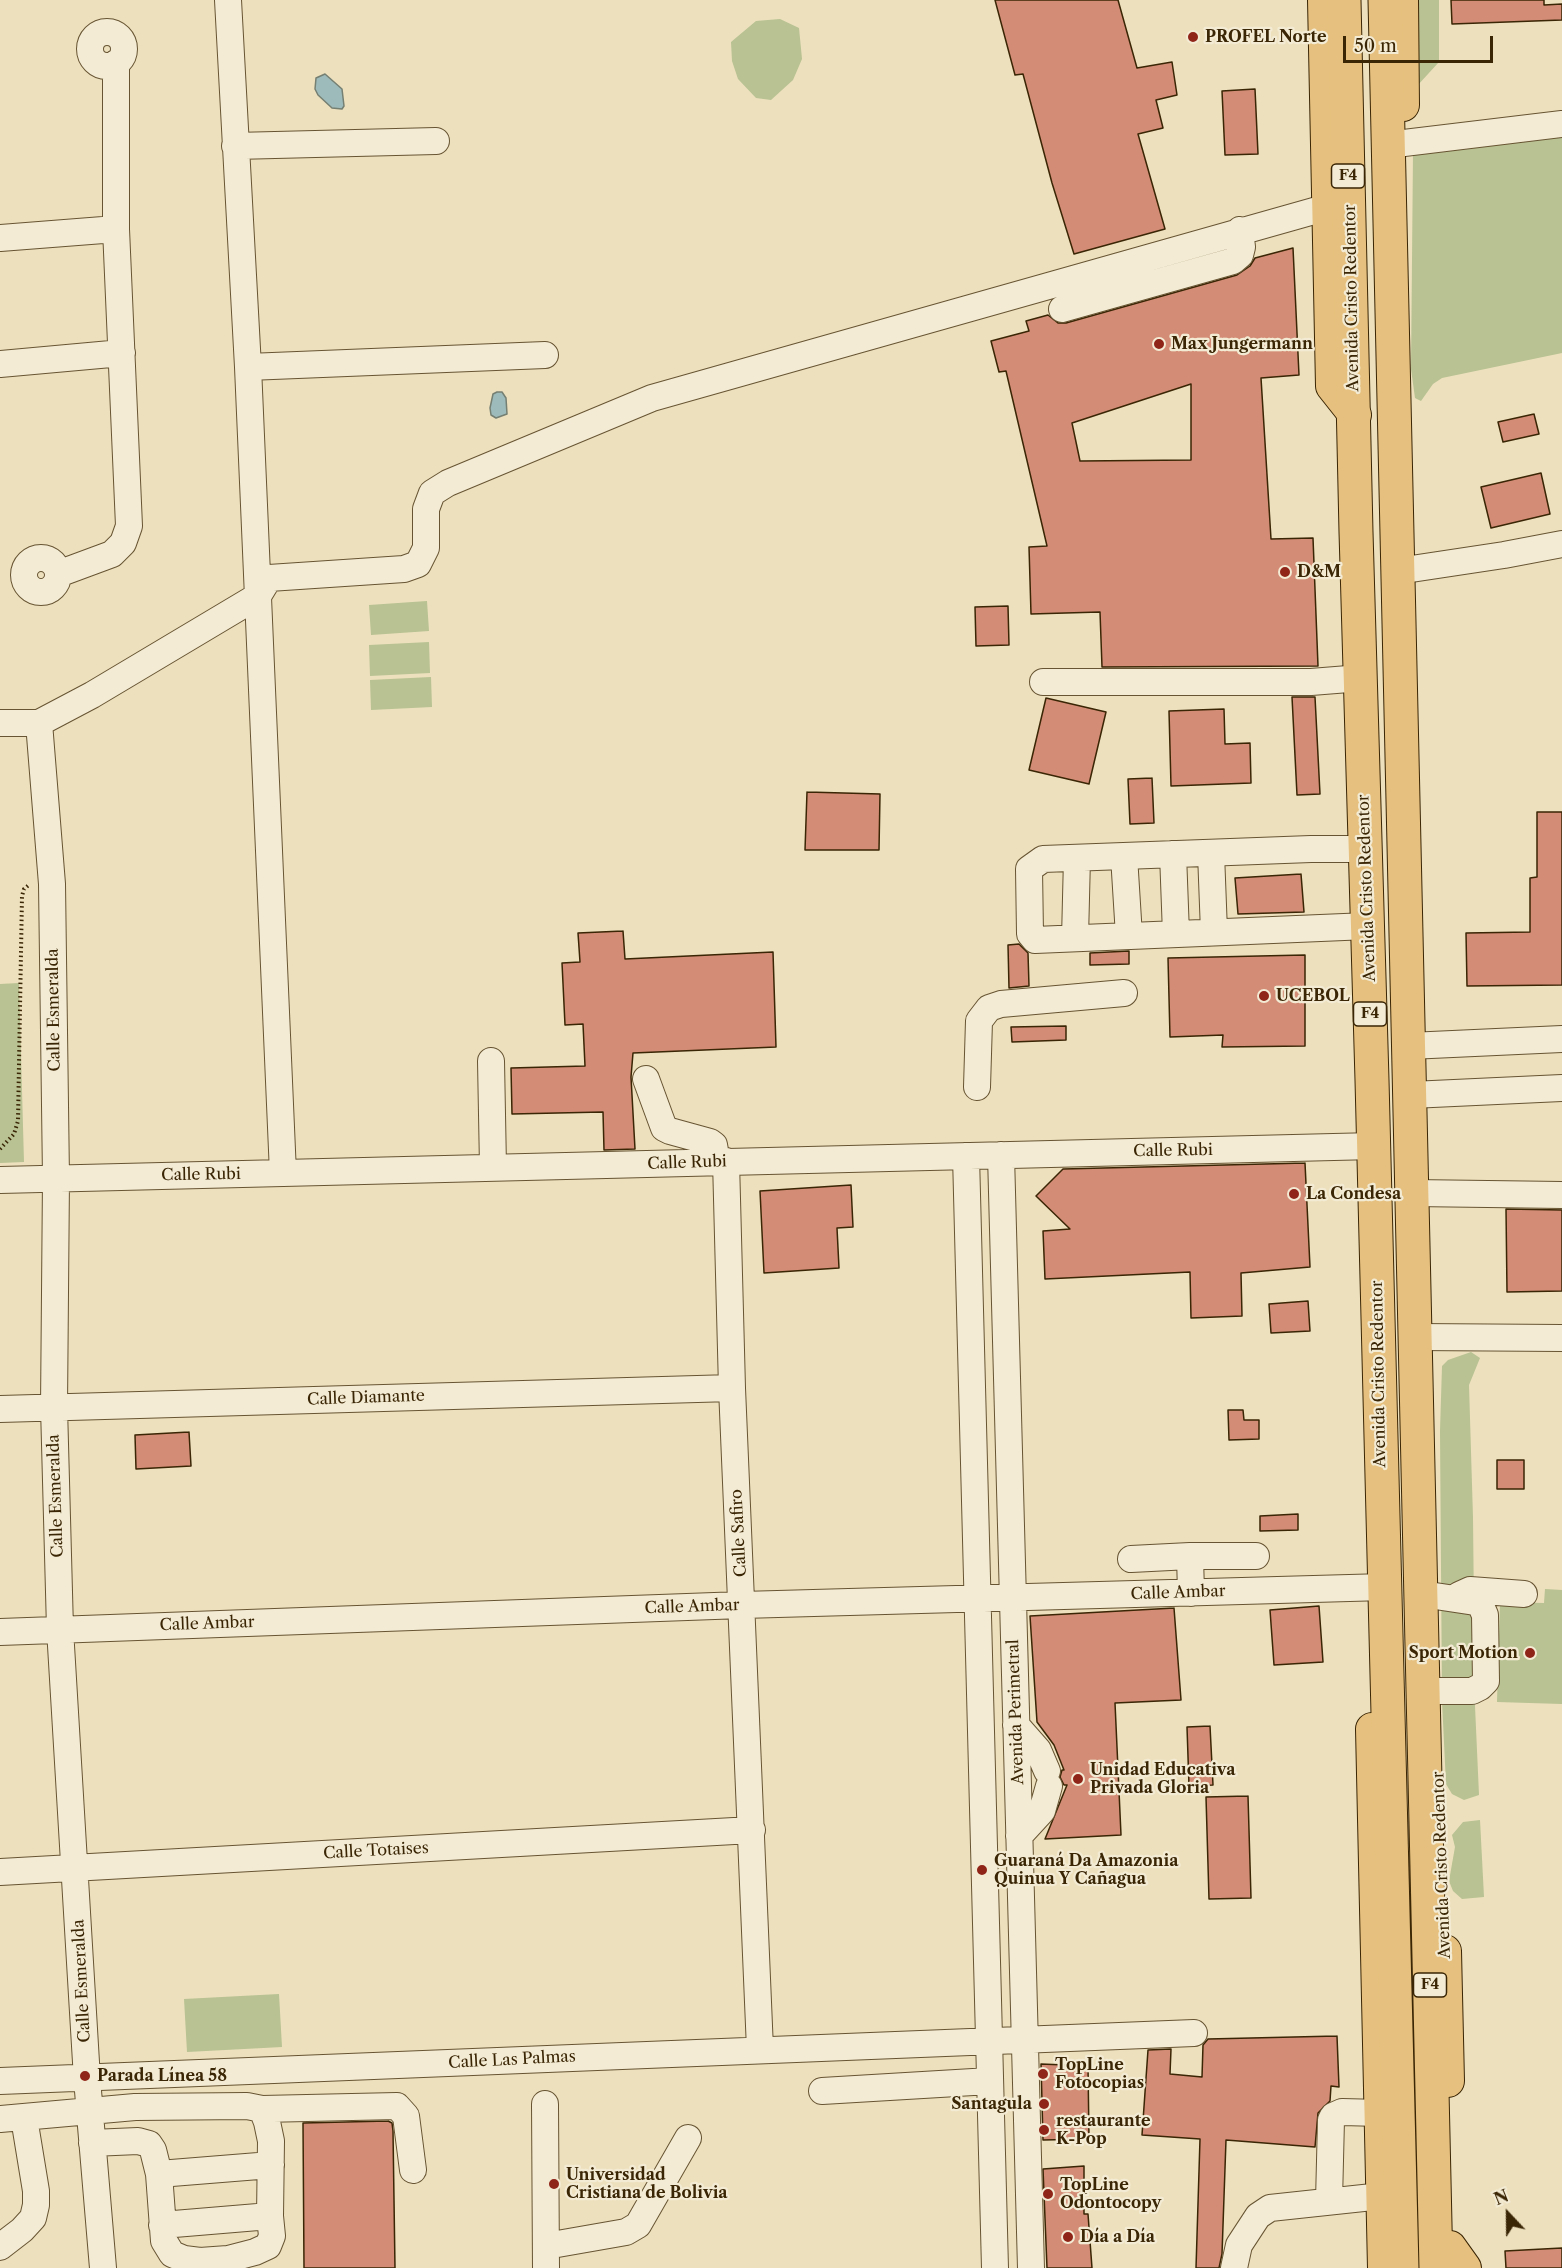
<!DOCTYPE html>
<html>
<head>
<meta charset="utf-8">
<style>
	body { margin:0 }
	#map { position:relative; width:1562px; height:2268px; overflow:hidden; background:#ede0bd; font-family:"Libre Caslon Text",serif }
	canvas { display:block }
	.north { position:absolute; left:1478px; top:2184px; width:60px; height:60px; -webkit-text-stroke:4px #f3ebd4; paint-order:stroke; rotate:338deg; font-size:16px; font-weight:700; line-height:24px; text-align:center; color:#3a2504 }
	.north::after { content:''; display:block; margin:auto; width:21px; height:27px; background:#3a2504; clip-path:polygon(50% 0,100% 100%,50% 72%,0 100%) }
	.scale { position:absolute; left:1343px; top:36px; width:150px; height:27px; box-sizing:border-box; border:3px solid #3a2504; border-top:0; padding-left:8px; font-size:18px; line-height:21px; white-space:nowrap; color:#3a2504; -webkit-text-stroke:4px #f3ebd4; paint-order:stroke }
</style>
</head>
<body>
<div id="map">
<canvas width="1562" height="2268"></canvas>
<div class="north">N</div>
<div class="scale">50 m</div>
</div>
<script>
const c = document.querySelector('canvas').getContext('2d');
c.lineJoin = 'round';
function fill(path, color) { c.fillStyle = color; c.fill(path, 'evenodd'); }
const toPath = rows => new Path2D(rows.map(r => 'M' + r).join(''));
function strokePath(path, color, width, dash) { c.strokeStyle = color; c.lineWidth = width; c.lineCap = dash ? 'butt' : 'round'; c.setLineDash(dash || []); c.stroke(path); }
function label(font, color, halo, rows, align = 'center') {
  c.font = font + ' "Libre Caslon Text",serif'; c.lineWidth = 4.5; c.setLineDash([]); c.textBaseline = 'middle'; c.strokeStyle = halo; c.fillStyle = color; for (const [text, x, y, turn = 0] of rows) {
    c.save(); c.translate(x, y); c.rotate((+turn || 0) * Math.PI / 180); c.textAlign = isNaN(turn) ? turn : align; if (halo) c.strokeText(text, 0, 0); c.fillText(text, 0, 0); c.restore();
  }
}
const green = toPath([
	[1418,0,1439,0,1439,62,1417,86],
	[780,19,799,28,802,59,793,80,771,100,756,98,738,79,732,61,731,42,756,21],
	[1562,132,1562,353,1442,378,1433,384,1421,401,1415,398,1411,369,1413,153,1469,149,1524,138],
	[427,601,429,631,371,635,369,605],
	[429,642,430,673,370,676,369,645],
	[431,677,432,707,371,710,370,680],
	[19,983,24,1162,0,1163,0,984],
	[1471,1352,1480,1358,1469,1385,1473,1518,1475,1706,1479,1795,1464,1800,1452,1794,1446,1784,1442,1701,1440,1431,1442,1366,1448,1360],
	[1545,1589,1562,1590,1562,1704,1497,1702,1500,1602,1544,1603],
	[1480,1820,1484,1897,1462,1899,1453,1891,1449,1881,1455,1847,1452,1835,1463,1822],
	[279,1994,282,2047,187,2052,184,1999]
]);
const water = toPath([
	[325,74,342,89,344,106,342,109,332,108,318,95,315,89,316,78,325,74],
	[497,392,502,392,506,398,507,414,496,418,491,415,490,408,493,394,497,392]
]);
const building = toPath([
	[995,0,1118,0,1137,68,1172,62,1177,95,1156,100,1163,128,1138,134,1165,229,1074,254,1052,183,1023,74,1015,75,995,0],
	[1451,0,1544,0,1544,5,1562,4,1562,20,1452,24,1451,0],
	[1255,89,1258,154,1225,155,1222,91,1255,89],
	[1293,248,1299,375,1261,378,1271,539,1313,538,1318,666,1102,667,1100,612,1031,614,1029,547,1047,546,1006,371,999,372,991,341,1029,331,1026,321,1048,315,1058,323,1066,323,1237,275,1250,266,1255,258,1293,248],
	[1191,384,1191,460,1080,461,1072,423,1191,384],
	[1534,414,1539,434,1503,442,1498,422,1534,414],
	[1541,473,1550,514,1491,528,1481,487,1541,473],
	[1008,606,1009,645,976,646,975,607,1008,606],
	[1292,697,1315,697,1320,794,1297,795,1292,697],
	[1046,698,1106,712,1089,784,1029,770,1046,698],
	[1224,709,1225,744,1250,743,1251,783,1171,786,1169,711,1224,709],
	[1152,778,1154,823,1130,824,1128,779,1152,778],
	[807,792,880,794,879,850,805,850,807,792],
	[1537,812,1562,812,1562,985,1467,986,1466,933,1530,932,1530,878,1537,877,1537,812],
	[1301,874,1304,912,1238,914,1235,878,1301,874],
	[623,931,625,959,773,952,776,1047,633,1053,631,1077,635,1149,604,1150,603,1112,512,1114,511,1068,585,1066,583,1024,565,1025,562,963,580,962,578,933,623,931],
	[1019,944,1028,953,1029,986,1009,988,1008,945,1019,944],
	[1129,951,1129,964,1090,965,1090,953,1129,951],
	[1305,955,1305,1046,1222,1047,1223,1035,1170,1037,1168,958,1305,955],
	[1066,1026,1066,1040,1012,1042,1011,1027,1066,1026],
	[1305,1163,1310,1267,1241,1273,1242,1316,1191,1318,1190,1272,1045,1279,1043,1231,1070,1229,1036,1196,1063,1169,1305,1163],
	[851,1185,853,1227,837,1228,839,1268,764,1273,760,1191,851,1185],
	[1506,1209,1562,1210,1562,1291,1507,1292,1506,1209],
	[1308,1301,1310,1331,1271,1333,1269,1304,1308,1301],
	[1228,1410,1243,1410,1244,1420,1259,1420,1259,1439,1229,1440,1228,1410],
	[189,1432,191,1466,136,1469,135,1435,189,1432],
	[1497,1460,1524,1460,1524,1489,1497,1489,1497,1460],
	[1298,1514,1298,1530,1260,1531,1260,1516,1298,1514],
	[1319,1606,1323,1662,1274,1665,1270,1610,1319,1606],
	[1174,1608,1181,1700,1115,1703,1121,1835,1045,1839,1067,1785,1064,1785,1060,1777,1062,1770,1064,1770,1054,1745,1037,1722,1030,1616,1174,1608],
	[1210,1726,1213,1785,1189,1786,1187,1727,1210,1726],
	[1248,1796,1251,1898,1209,1899,1206,1797,1248,1796],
	[1337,2036,1339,2087,1331,2086,1330,2101,1318,2113,1315,2147,1226,2140,1222,2254,1219,2268,1196,2268,1200,2139,1142,2135,1148,2050,1171,2049,1170,2074,1202,2077,1203,2045,1208,2039,1337,2036],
	[1041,2064,1088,2066,1089,2139,1043,2140,1041,2064],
	[388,2121,392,2123,393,2131,395,2268,304,2268,303,2123,388,2121],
	[1084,2166,1084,2214,1088,2214,1092,2268,1047,2268,1043,2169,1084,2166],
	[1562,2248,1562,2268,1506,2268,1505,2251,1562,2248]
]);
const path = toPath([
	[0,1149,14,1134,18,1121,22,896,24,889,30,884]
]);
const minor = toPath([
	[228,0,248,367,283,1173],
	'90 49a17 17 0 1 1 34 0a17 17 0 1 1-34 0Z',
	[1404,143,1562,124],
	[235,146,436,141],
	[0,238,116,229],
	[1062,309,1233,261,1240,255,1242,247,1240,230],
	[0,364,122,353],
	[248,367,545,355],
	'24 575a17 17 0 1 1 34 0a17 17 0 1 1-34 0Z',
	[1398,571,1504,555,1562,544],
	[58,574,112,554,123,543,129,526,116,229,116,63],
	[1043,682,1311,682,1361,678],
	[0,723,39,723,92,695,258,596,269,578,404,569,418,564,426,548,426,509,432,493,448,483,652,398,1328,207],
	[39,723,52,884,56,1178,54,1407,60,1629,87,2079,103,2268],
	[1366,849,1311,849,1043,859,1029,869,1030,934,1035,940,1368,926],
	[1211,853,1214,932],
	[1173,854,1176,934],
	[1124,856,1129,936],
	[1075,938,1077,858],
	[1409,1046,1562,1039],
	[491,1061,493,1167],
	[646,1079,664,1128,670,1131,710,1142,714,1145,717,1162],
	[977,1087,979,1021,989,1008,1001,1004,1124,993],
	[1411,1095,1562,1088],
	[1001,1155,1031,2268],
	[966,1156,995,2268],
	[726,1161,732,1388,760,2049],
	[0,1180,1374,1146],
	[1413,1193,1562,1195],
	[1416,1337,1562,1338],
	[0,1409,732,1388],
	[1190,1556,1256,1556],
	[1131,1559,1190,1556,1191,1593],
	[1422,1594,1475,1602,1481,1606,1485,1615,1486,1681,1480,1687,1472,1691,1436,1691],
	[1459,1595,1470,1590,1524,1594],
	[0,1632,742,1605,1385,1587],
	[1016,1725,1038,1750,1047,1771],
	[1019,1836,1042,1811,1049,1786],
	[0,1872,752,1830],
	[0,2081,1194,2033],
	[822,2091,990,2081],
	[545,2104,546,2268],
	[262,2109,397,2106,406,2116,413,2170],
	[0,2119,135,2107,247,2106,262,2109,267,2122,271,2141,270,2216,272,2236,268,2246,255,2252,228,2259,200,2261,184,2259,172,2254,164,2241,159,2174,153,2150,149,2144,138,2141,92,2143],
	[159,2174,271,2165],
	[1329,2201,1331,2120,1333,2116,1342,2112,1380,2113],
	[162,2225,270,2216],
	[546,2246,626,2232,638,2225,688,2138],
	[0,2247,22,2230,33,2218,36,2205,36,2191,24,2118],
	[1234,2268,1239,2245,1258,2216,1270,2208,1382,2196]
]);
const major = toPath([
	[1324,0,1332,386,1355,415],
	[1402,0,1403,105],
	[1372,1729,1384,2268],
	[1445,1951,1448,2081],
	[1450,2247,1465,2268]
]);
const highway = toPath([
	[1344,0,1356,532,1372,1080,1402,2268],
	[1385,0,1436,2268]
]);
const markers = [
	[1193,37,6,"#8f2418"],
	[1159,344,6,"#8f2418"],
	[1285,572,6,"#8f2418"],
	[1264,996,6,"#8f2418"],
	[1294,1194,6,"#8f2418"],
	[1530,1653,6,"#8f2418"],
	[1078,1779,6,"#8f2418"],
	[982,1870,6,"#8f2418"],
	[1043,2074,6,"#8f2418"],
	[85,2076,6,"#8f2418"],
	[1044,2104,6,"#8f2418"],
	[1044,2130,6,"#8f2418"],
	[554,2184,6,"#8f2418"],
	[1048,2194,6,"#8f2418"],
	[1068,2237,6,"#8f2418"]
];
const shields = [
	[1348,176,33],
	[1370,1014,33],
	[1430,1985,33]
];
const shieldNames = [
	["F4",1348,176],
	["F4",1370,1014],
	["F4",1430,1985]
];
const poiNames = [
	["PROFEL Norte",1205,37],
	["Max Jungermann",1171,344],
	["D&M",1297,572],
	["UCEBOL",1276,996],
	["La Condesa",1306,1194],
	["Sport Motion",1518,1653,"right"],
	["Unidad Educativa",1090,1770],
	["Privada Gloria",1090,1788],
	["Guaraná Da Amazonia",994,1861],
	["Quinua Y Cañagua",994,1879],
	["TopLine",1055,2065],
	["Fotocopias",1055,2083],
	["Parada Línea 58",97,2076],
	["Santagula",1032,2104,"right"],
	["restaurante",1056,2121],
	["K-Pop",1056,2139],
	["Universidad",566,2175],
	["Cristiana de Bolivia",566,2193],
	["TopLine",1060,2185],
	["Odontocopy",1060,2203],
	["Día a Día",1080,2237]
];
const streetNames = [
	["Avenida Cristo Redentor",1352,298,-91],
	["Avenida Cristo Redentor",1367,888,-92],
	["Calle Esmeralda",54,1010,-91],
	["Calle Rubi",1173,1151,-1],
	["Calle Rubi",687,1163,-2],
	["Calle Rubi",201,1175,-1],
	["Avenida Cristo Redentor",1379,1374,-91],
	["Calle Diamante",366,1398,-2],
	["Calle Esmeralda",56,1496,-92],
	["Calle Safiro",739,1533,-93],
	["Calle Ambar",1178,1593,-2],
	["Calle Ambar",692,1607,-2],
	["Calle Ambar",207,1624,-2],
	["Avenida Perimetral",1016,1712,-92],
	["Calle Totaises",376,1851,-3],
	["Avenida Cristo Redentor",1442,1865,-92],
	["Calle Esmeralda",82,1981,-93],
	["Calle Las Palmas",512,2060,-3]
];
fill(green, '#b8c292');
fill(water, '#9dbbbb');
strokePath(water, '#757f72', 1.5);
fill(building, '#d38c76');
strokePath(building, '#3a2504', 1.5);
strokePath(minor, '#675432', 28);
strokePath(major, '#3a2504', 34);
strokePath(highway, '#3a2504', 35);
strokePath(path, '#3a2504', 4, [1.5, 3]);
strokePath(minor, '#f3ebd4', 26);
strokePath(major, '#e6c07e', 32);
strokePath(highway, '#e6c07e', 33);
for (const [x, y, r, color] of markers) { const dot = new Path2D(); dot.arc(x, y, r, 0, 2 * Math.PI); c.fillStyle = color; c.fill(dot); strokePath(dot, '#f3ebd4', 2); }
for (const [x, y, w] of shields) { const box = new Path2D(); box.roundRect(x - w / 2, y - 12, w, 24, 4.5); c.fillStyle = '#f3ebd4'; c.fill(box); strokePath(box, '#3a2504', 1.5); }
label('bold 15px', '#3a2504', null, shieldNames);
label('bold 16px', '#3a2504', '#f3ebd4', poiNames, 'left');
label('16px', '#3a2504', '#f3ebd4', streetNames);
</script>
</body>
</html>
